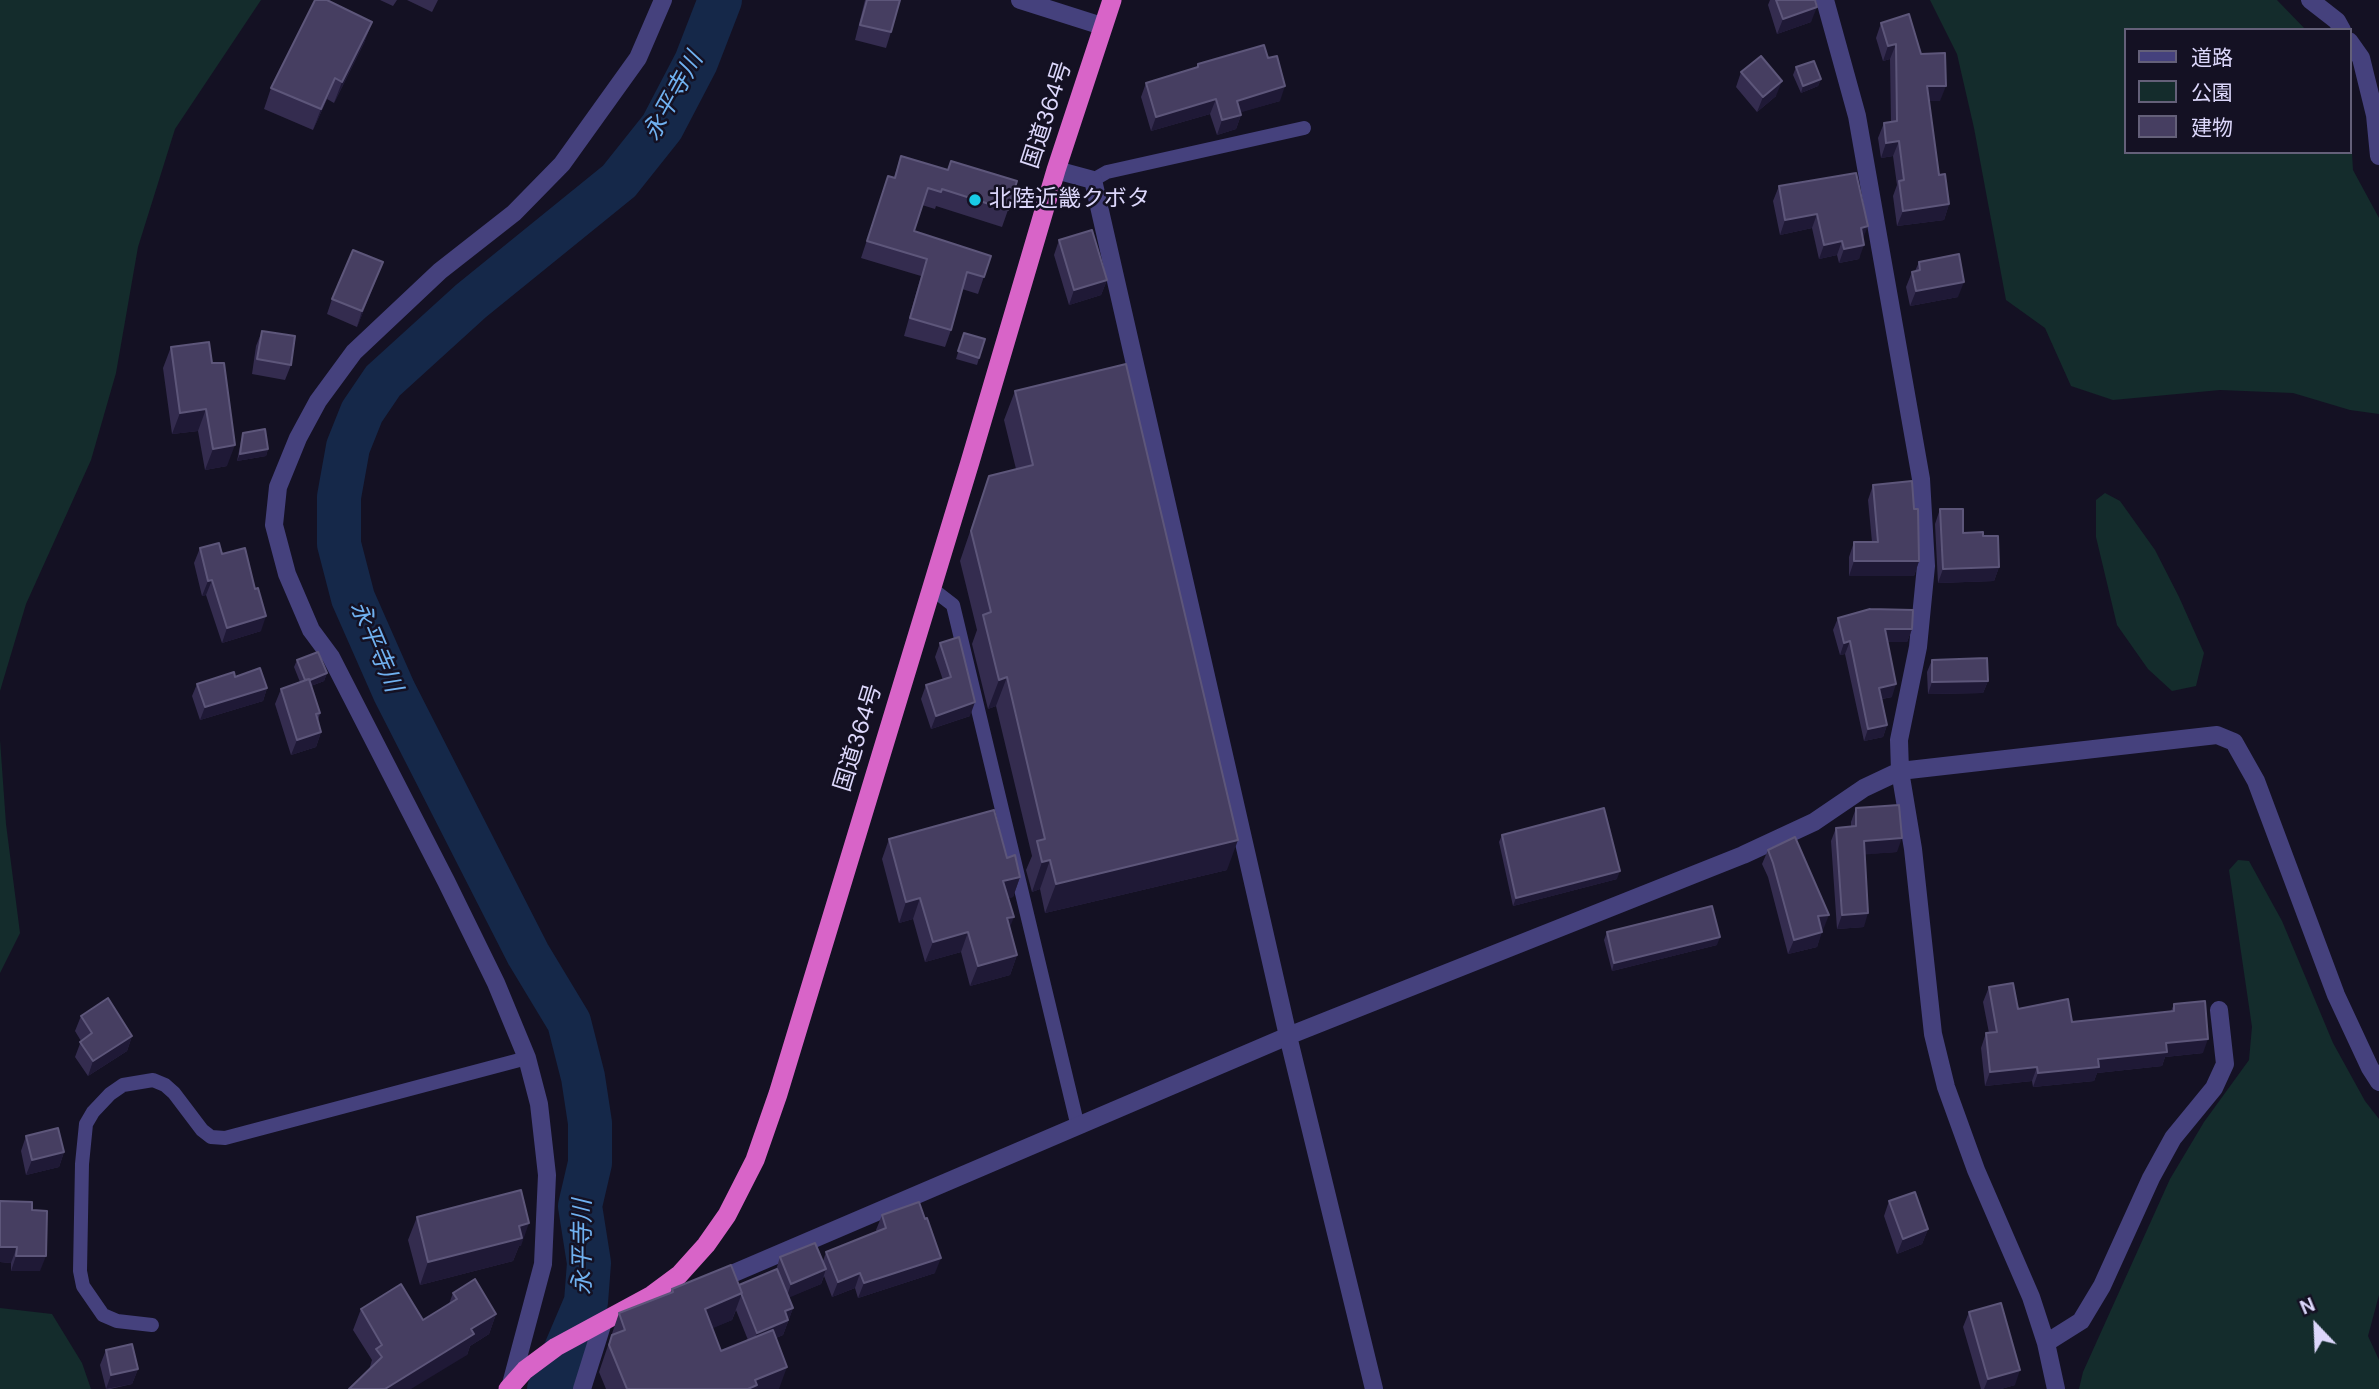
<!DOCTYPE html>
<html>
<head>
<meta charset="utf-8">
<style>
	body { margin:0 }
	#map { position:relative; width:2379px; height:1389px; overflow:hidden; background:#141123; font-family:"DM Sans","Noto Sans JP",sans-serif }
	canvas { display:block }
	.legend { position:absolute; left:2124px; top:28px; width:228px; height:126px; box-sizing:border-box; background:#141123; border:2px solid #646079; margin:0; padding:9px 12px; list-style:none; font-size:21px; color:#dcd7fb }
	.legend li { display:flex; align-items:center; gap:14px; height:35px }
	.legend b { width:35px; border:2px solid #646079 }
	.north { position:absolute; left:2281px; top:1291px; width:70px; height:70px; -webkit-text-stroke:5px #141123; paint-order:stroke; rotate:337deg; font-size:19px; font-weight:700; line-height:28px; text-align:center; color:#dcd7fb }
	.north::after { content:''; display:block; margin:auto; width:24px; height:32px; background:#dcd7fb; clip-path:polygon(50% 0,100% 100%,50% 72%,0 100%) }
</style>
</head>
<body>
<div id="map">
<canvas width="2379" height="1389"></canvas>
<ul class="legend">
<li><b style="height:9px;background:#45417d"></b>道路</li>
<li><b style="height:19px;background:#142c2c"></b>公園</li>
<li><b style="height:19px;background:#463e61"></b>建物</li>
</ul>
<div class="north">N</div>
</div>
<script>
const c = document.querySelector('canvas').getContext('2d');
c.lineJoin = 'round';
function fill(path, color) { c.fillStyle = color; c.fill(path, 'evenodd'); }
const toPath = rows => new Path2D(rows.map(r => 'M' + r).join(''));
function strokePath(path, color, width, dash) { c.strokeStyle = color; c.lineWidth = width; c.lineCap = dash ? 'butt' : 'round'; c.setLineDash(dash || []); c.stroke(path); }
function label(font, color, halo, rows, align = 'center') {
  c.font = font + ' "DM Sans","Noto Sans JP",sans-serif'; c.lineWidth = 5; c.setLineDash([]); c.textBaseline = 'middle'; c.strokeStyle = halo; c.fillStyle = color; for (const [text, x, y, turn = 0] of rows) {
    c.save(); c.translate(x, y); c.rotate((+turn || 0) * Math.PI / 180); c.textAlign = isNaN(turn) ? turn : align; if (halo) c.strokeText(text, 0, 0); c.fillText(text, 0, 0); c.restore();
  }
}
const green = toPath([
	[0,0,261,0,175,129,138,247,116,373,91,460,26,604,0,691],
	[1930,0,2277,0,2306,30,2125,30,2125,152,2349,152,2349,104,2353,170,2379,218,2379,414,2350,410,2293,393,2220,390,2113,400,2071,386,2045,328,2006,300,1974,128,1957,54],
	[2105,493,2120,501,2155,550,2179,597,2204,653,2196,686,2172,691,2148,669,2117,625,2096,537,2096,500],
	[0,740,6,824,20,933,0,973],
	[2238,860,2249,861,2282,921,2333,1043,2365,1101,2379,1119,2379,1295,2368,1336,2379,1360,2379,1389,2079,1389,2083,1372,2170,1179,2204,1122,2249,1060,2252,1027,2229,870],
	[0,1308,52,1314,82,1363,91,1389,0,1389]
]);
const river = toPath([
	[549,1389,586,1302,589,1263,580,1206,590,1163,590,1123,583,1077,569,1022,528,954,394,691,353,598,339,544,339,497,348,447,362,412,383,381,471,301,619,181,662,127,696,62,720,0]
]);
const service = toPath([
	[1093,180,1107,172,1304,128],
	[931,588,953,605,1078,1127],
	[152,1325,117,1321,103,1315,83,1286,80,1271,82,1164,86,1124,93,1112,110,1094,123,1085,153,1080,165,1085,174,1093,202,1130,211,1137,225,1138,527,1058]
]);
const minor = toPath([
	[1020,0,1102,26],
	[1825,0,1857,116,1921,479,1926,566,1918,647,1899,740,1900,771,1913,849,1933,1034,1946,1087,1976,1170,2031,1297,2046,1343,2056,1389],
	[2310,0,2337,21,2342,30],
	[2349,41,2361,58,2375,115,2379,156],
	[1056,170,1093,180,1288,1036,1374,1389],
	[713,1282,1288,1036,1743,855,1814,822,1864,788,1900,771,2217,735,2234,742,2256,781,2336,995,2370,1068,2379,1082],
	[2046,1343,2081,1321,2102,1286,2151,1178,2173,1138,2214,1088,2225,1064,2219,1010],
	[511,1384,543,1264,547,1175,539,1104,527,1058,496,983,446,881,331,657,311,630,287,574,274,525,278,487,298,438,318,401,354,352,440,271,514,213,562,164,638,58,663,0],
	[582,1389,603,1322]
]);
const trunk = toPath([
	[508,1389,525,1370,556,1347,652,1295,679,1275,706,1245,727,1215,755,1160,778,1094,970,462,1056,170,1112,0]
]);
const wall = toPath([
	[380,0,397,0,393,6],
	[407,0,438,0,432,12],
	[865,0,900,0,891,32,886,48,855,40],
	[1770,0,1815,0,1811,22,1777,34,1768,5],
	[372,22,364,43,334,103,327,99,313,130,264,109,271,88],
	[1881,23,1921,54,1940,101,1929,101,1939,175,1949,204,1944,220,1897,226,1893,196,1897,185,1893,156,1881,158,1878,138,1884,123,1891,122,1890,59,1883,61,1876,38],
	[1268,58,1280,101,1240,112,1241,115,1236,129,1217,135,1210,114,1151,131,1141,97,1146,83,1196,68,1198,64],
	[1796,67,1821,79,1818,86,1801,93,1793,75],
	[1741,72,1776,96,1757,112,1736,87],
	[901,156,1008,210,1002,227,936,206,935,209,922,205,914,231,991,256,978,294,962,289,951,330,945,347,904,336,921,276,861,258,888,176,894,177],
	[1779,186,1863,239,1859,259,1839,263,1837,255,1819,259,1812,228,1780,235,1773,201],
	[1059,240,1107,280,1101,295,1069,305,1054,255],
	[383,262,357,327,327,314,332,299],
	[1919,262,1958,297,1910,306,1906,287,1912,272,1915,271],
	[262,331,291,365,285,380,252,374,256,346],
	[964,333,985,339,977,365,956,359],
	[209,342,227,466,205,470,198,431,172,434,163,368,171,347],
	[1015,391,1227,870,1045,913,1040,889,1032,892,1026,870,1032,856,996,706,988,709,972,644,977,630,960,561,989,476,1016,469,1004,420],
	[243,433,268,449,266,456,237,461,241,441],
	[1873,485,1919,561,1914,576,1849,576,1849,557,1854,542,1872,542,1868,500],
	[1940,509,1999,567,1994,581,1938,583,1935,524],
	[200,548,222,554,261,631,222,643,206,595,202,596,194,563],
	[1838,618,1912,629,1907,642,1888,642,1892,697,1882,699,1887,725,1883,737,1864,741,1845,654,1840,655,1833,630],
	[940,643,970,716,931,729,921,699,926,685,943,680,935,657],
	[297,660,327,673,324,681,311,686,320,713,318,721,321,732,316,747,291,755,275,704,281,689,300,682,294,667],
	[1932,660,1988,681,1983,693,1928,694,1927,672],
	[235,677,267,688,263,701,200,720,192,696,197,684],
	[1856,808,1897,852,1865,854,1864,927,1837,929,1831,841,1836,828,1851,827,1851,822],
	[1502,835,1617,879,1513,906,1499,842],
	[889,839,1007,858,1020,877,1013,897,1008,898,1010,927,1017,955,1010,975,970,986,961,952,925,962,913,919,899,923,882,859],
	[1768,850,1823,930,1822,930,1817,947,1788,954,1768,877,1762,864],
	[1607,932,1717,945,1612,971,1604,940],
	[1989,987,2018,1009,2072,1022,2171,1011,2174,1004,2203,1053,2165,1057,2162,1066,2097,1073,2094,1081,2033,1087,2032,1081,1985,1086,1981,1048,1986,1033,1989,1033,1983,1002],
	[81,1016,132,1036,127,1051,88,1076,75,1057,81,1041,75,1031],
	[26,1136,64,1152,59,1167,26,1175,21,1151],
	[1889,1201,1928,1229,1922,1244,1897,1254,1884,1216],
	[32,1210,40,1271,11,1271,11,1263,0,1262],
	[882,1215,935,1273,858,1298,855,1288,832,1297,824,1276,821,1284,789,1297,793,1308,783,1335,776,1338,779,1389,606,1389,599,1372,619,1313,670,1293,672,1289,739,1285,776,1270,780,1257,823,1261,826,1252,877,1232,876,1230],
	[736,1310,748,1340,721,1351,712,1328,732,1320],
	[417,1217,521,1246,519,1246,513,1261,420,1285,408,1240],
	[453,1293,496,1314,489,1334,470,1346,467,1355,369,1370,372,1360,353,1330,361,1309,423,1320,449,1304],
	[1969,1312,2015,1385,2001,1389,1981,1389,1963,1327],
	[106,1350,138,1369,132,1384,110,1389,106,1389,100,1365]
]);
const shadedWall = toPath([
	[1817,7,1811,22,1777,34,1783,19],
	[372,22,364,43,334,103,342,82],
	[1896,44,1890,59,1883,61,1888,46],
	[335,78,327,99,313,130,321,109],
	[1821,79,1818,86,1801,93,1803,86],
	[1782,81,1776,96,1757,112,1763,97],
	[1285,86,1280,101,1232,115,1237,101],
	[1927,86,1946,86,1940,101,1921,101],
	[1216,99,1210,114,1151,131,1156,117],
	[1241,115,1236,129,1217,135,1222,120],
	[1899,141,1893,156,1881,158,1886,143],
	[1949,204,1944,220,1897,226,1903,211],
	[1817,214,1812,228,1780,235,1785,220],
	[1868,226,1862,241,1861,228],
	[1842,241,1837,255,1819,259,1824,245],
	[1864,245,1859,259,1839,263,1844,249],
	[383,262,377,278,357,327,362,311],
	[1107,280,1101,295,1069,305,1074,290],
	[1964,282,1958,297,1910,306,1916,291],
	[206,409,198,431,172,434,180,413],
	[235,445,227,466,205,470,213,449],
	[268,449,266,456,237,461,240,454],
	[1854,561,1919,561,1914,576,1849,576],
	[1999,567,1994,581,1938,583,1943,569],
	[212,580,206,595,202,596,208,581],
	[266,616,261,631,222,643,227,628],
	[1885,629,1912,629,1907,642,1881,642],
	[1850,641,1845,654,1840,655,1844,643],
	[327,673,324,681,303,689,306,682],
	[1007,677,996,706,988,709,999,680],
	[1988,681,1983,693,1928,694,1932,682],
	[1896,684,1892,697,1875,700,1879,688],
	[267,688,263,701,200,720,205,707],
	[975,702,970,716,931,729,936,716],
	[1887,725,1883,737,1864,741,1868,729],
	[321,732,316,747,291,755,297,740],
	[1902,838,1897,852,1859,855,1864,841],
	[1238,840,1227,870,1045,913,1056,884],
	[1050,860,1040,889,1032,892,1042,862],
	[1620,871,1617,879,1513,906,1516,898],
	[1020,877,1013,897,996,902,1003,881],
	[920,898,913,919,899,923,906,902],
	[1868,913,1864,927,1837,929,1842,915],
	[1829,915,1823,930,1813,930,1818,916],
	[1014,917,1006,937,1007,918],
	[968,932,961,952,925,962,933,942],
	[1822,932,1817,947,1788,954,1794,940],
	[1720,937,1717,945,1612,971,1614,963],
	[1017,955,1010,975,970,986,978,966],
	[132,1036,127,1051,88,1076,93,1061],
	[2208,1039,2203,1053,2165,1057,2162,1066,2097,1073,2094,1081,2033,1087,2038,1073,2166,1043],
	[2037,1067,2032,1081,1985,1086,1990,1072],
	[64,1152,59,1167,26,1175,32,1160],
	[529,1223,521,1246,519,1246,513,1261,420,1285,428,1262,519,1226],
	[1928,1229,1922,1244,1897,1254,1903,1239],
	[0,1247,17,1247,11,1263,0,1262],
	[16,1256,46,1256,40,1271,11,1271],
	[941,1258,935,1273,858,1298,864,1283],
	[826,1269,821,1284,786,1299,791,1284],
	[860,1273,855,1288,832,1297,838,1282],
	[742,1293,732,1320,695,1336,705,1309],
	[793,1308,783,1335,752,1348,757,1333,785,1311],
	[496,1314,489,1334,470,1346,467,1355,411,1389,385,1389,471,1329],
	[787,1367,779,1389,748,1389,755,1380],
	[138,1369,132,1384,106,1389,111,1375],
	[2020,1370,2015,1385,2001,1389,1984,1389,1988,1379]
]);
const building = toPath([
	[315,0,327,0,372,22,342,82,335,78,321,109,271,88,315,0],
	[867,0,900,0,891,32,860,25,867,0],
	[1776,0,1815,0,1817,7,1783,19,1776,0],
	[1909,14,1921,54,1945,53,1946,86,1927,86,1939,175,1945,174,1949,204,1903,211,1899,181,1904,180,1899,141,1886,143,1884,123,1897,121,1896,44,1888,46,1881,23,1909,14],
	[1264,45,1268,58,1277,56,1285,86,1237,101,1241,115,1222,120,1216,99,1156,117,1146,83,1198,67,1198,64,1264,45],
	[1761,56,1782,81,1763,97,1741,72,1761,56],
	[1814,61,1821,79,1803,86,1796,67,1814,61],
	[901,156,948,170,951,161,1017,181,1008,210,942,189,941,192,928,188,914,231,991,256,984,277,967,272,951,330,910,318,927,259,867,241,888,176,895,178,901,156],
	[1856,173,1868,226,1861,228,1864,245,1844,249,1842,241,1824,245,1817,214,1785,220,1779,186,1856,173],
	[1092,230,1107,280,1074,290,1059,240,1092,230],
	[353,250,383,262,362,311,332,299,353,250],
	[1959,254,1964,282,1916,291,1912,272,1920,270,1919,262,1959,254],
	[262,331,295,336,291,365,257,359,262,331],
	[964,333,985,339,979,358,958,351,964,333],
	[209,342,212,363,224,363,235,445,213,449,206,409,180,413,171,347,209,342],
	[1126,364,1238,840,1056,884,1050,860,1042,862,1037,841,1045,839,1007,677,999,680,983,615,991,612,971,531,989,476,1033,465,1015,391,1126,364],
	[265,429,268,449,240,454,243,433,265,429],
	[1912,481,1914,509,1918,509,1919,561,1854,561,1854,542,1878,542,1873,485,1912,481],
	[1940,509,1963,509,1963,533,1983,532,1983,536,1998,536,1999,567,1943,569,1940,509],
	[219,543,222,554,245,548,255,589,258,588,266,616,227,628,212,580,208,581,200,548,219,543],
	[1870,609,1913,610,1912,629,1885,629,1896,684,1879,688,1887,725,1868,729,1850,641,1844,643,1838,618,1870,609],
	[959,637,975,702,936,716,926,685,951,677,940,643,959,637],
	[318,652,327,673,310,680,309,679,305,680,297,660,318,652],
	[1987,658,1988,681,1932,682,1932,660,1987,658],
	[260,668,267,688,205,707,197,684,234,672,235,677,260,668],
	[309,679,320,713,316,714,321,732,297,740,281,689,309,679],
	[1899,805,1902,838,1864,841,1868,913,1842,915,1836,828,1856,826,1856,808,1899,805],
	[1604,808,1620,871,1516,898,1502,835,1604,808],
	[994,810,1007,858,1015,855,1020,877,1003,881,1014,917,1007,918,1017,955,978,966,968,932,933,942,920,898,906,902,889,839,994,810],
	[1795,837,1829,915,1818,916,1822,932,1794,940,1773,863,1768,850,1795,837],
	[1712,906,1720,937,1614,963,1607,932,1712,906],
	[2013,983,2018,1009,2068,999,2072,1022,2174,1011,2174,1004,2205,1001,2208,1039,2166,1043,2167,1052,2098,1059,2099,1067,2038,1073,2037,1067,1990,1072,1986,1033,1997,1032,1989,987,2013,983],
	[108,998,132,1036,93,1061,80,1042,92,1033,81,1016,108,998],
	[58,1128,64,1152,32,1160,26,1136,58,1128],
	[521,1190,529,1223,519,1226,522,1238,428,1262,417,1217,521,1190],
	[1915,1192,1928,1229,1903,1239,1889,1201,1915,1192],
	[0,1201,32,1202,32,1210,47,1211,46,1256,16,1256,17,1247,0,1247,0,1201],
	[919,1202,925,1219,927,1218,941,1258,864,1283,860,1273,838,1282,826,1252,886,1228,882,1215,919,1202],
	[815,1243,826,1269,791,1284,780,1257,815,1243],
	[731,1265,742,1293,705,1309,721,1351,773,1330,787,1367,755,1380,757,1385,748,1389,627,1389,609,1345,612,1335,625,1330,619,1313,673,1292,672,1289,731,1265],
	[777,1269,793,1308,785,1311,788,1320,757,1333,741,1293,742,1293,739,1285,777,1269],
	[475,1279,496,1314,471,1329,474,1334,385,1389,349,1389,382,1357,376,1349,382,1345,361,1309,401,1284,423,1320,457,1299,453,1293,475,1279],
	[2001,1303,2020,1370,1988,1379,1969,1312,2001,1303],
	[132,1344,138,1369,111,1375,106,1350,132,1344]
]);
const markers = [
	[975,200,7,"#18cbe6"]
];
const streetNames = [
	["国道364号",1048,115,-72],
	["国道364号",859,738,-73]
];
const poiNames = [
	["北陸近畿クボタ",989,200]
];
const waterNames = [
	["永平寺川",674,97,-61],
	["永平寺川",375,647,67],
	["永平寺川",584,1247,-90]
];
fill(green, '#142c2c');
strokePath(river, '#152849', 44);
strokePath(service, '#45417d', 14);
strokePath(minor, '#45417d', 18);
strokePath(trunk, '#d864c8', 19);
fill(wall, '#342c4f');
fill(shadedWall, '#1f1936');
fill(building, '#463e61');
strokePath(building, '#5d567a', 2);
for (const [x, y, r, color] of markers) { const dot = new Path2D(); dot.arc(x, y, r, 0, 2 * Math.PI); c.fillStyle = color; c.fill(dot); strokePath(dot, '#141123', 2.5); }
label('23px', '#dcd7fb', '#141123', streetNames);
label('23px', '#dcd7fb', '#141123', poiNames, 'left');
label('italic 24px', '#70b1f0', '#141123', waterNames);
</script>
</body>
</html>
